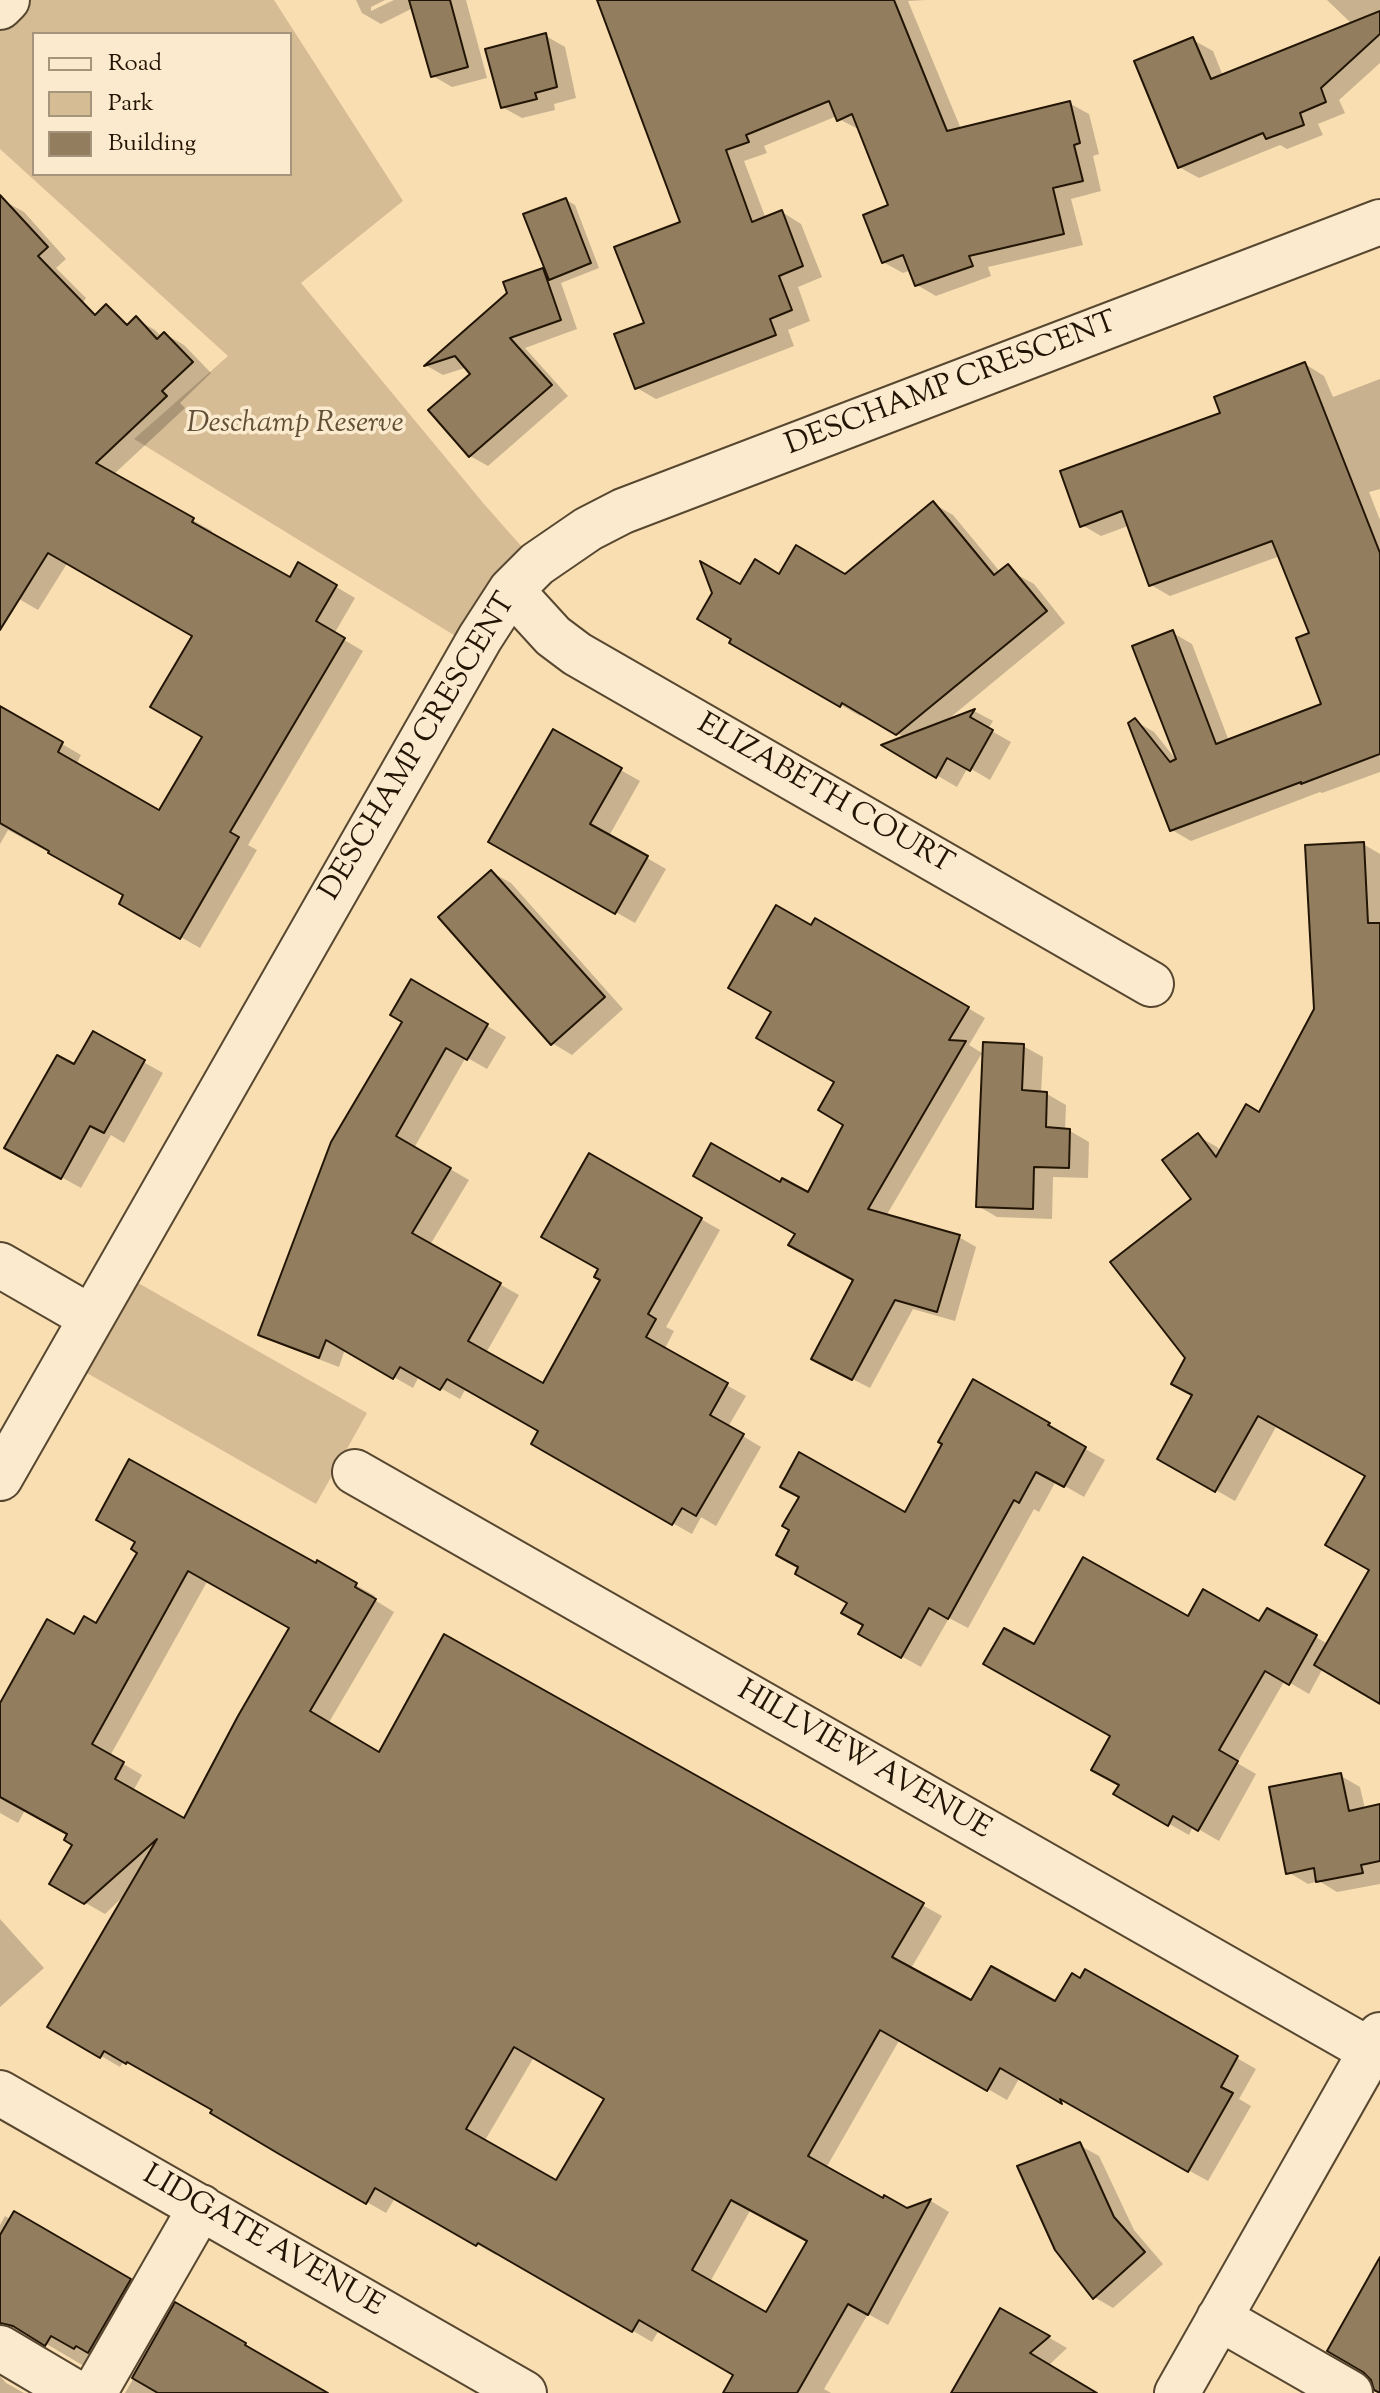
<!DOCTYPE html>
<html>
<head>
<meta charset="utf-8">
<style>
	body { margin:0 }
	#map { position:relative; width:1380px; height:2393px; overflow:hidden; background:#f9deb2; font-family:"Sorts Mill Goudy",serif }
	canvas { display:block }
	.legend { position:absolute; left:32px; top:32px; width:260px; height:144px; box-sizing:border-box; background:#fbeacd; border:2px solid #a5957d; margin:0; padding:10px 14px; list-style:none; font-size:24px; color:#231505 }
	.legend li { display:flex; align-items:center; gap:16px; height:40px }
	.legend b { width:40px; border:2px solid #a5957d }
</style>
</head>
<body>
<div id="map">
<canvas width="1380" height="2393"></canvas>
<ul class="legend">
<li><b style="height:10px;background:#fbeacd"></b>Road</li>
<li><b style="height:22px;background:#d5bc95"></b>Park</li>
<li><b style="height:22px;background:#927e5f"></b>Building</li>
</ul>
</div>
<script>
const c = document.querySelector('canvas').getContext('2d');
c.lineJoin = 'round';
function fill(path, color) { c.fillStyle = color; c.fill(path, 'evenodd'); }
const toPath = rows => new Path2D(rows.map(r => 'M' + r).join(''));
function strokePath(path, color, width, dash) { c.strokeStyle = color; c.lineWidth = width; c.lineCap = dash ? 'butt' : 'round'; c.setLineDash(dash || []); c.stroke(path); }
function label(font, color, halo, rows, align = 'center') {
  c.font = font + ' "Sorts Mill Goudy",serif'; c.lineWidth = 7; c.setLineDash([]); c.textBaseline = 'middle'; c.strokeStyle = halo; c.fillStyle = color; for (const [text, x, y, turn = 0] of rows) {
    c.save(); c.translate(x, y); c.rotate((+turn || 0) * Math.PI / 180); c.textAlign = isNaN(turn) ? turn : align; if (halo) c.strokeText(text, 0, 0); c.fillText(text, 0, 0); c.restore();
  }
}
const green = toPath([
	[6,0,274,0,403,201,301,283,484,504,537,564,475,648,134,439,228,356,0,149,0,5],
	[34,34,290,34,290,174,34,174],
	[117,1271,367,1413,316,1504,66,1361]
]);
const shadow = toPath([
	[356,0,385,0,371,7,371,11,394,0,466,0,487,78,452,87,433,76,413,8,381,24,362,13],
	[599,0,926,0,908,1,961,129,1069,103,1089,114,1099,154,1093,156,1101,191,1071,199,1083,245,988,267,991,276,936,296,917,285,911,270,903,273,883,262,891,206,860,130,839,119,837,116,764,146,767,153,744,161,766,219,782,212,801,224,822,277,798,287,810,321,788,330,794,346,656,399,637,388,646,324,683,223],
	[1327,0,1380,0,1380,63,1339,100,1345,113,1318,124,1323,135,1287,149,1280,145,1199,178,1179,167,1193,40,1213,51,1223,76,1352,24],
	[546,36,565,47,576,98,554,104,555,110,522,118,502,107],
	[566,200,575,205,599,268,561,283,577,329,525,348,568,396,488,466,470,456,473,374,468,367,443,375,427,366,509,293,543,270,548,274],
	[4,201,24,212,66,259,56,268,86,298,0,421,0,205],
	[118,318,130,325,136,319,155,330,162,337,165,334,184,345,211,373,180,403,185,408,113,475,212,531,210,534,290,579,299,565,355,598,334,634,363,651,248,845,257,850,200,948,121,903,126,895,8,830,0,844,0,708,81,755,76,765,160,813,205,736,195,635,68,562,38,610,0,588,0,512],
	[1305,364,1324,376,1333,397,1380,379,1380,489,1369,492,1380,520,1380,772,1322,793,1320,792,1191,841,1172,830,1135,721,1154,732,1178,762,1173,633,1192,644,1229,741,1324,705,1311,634,1280,556,1170,596,1151,585,1128,526,1101,536,1082,525,1223,414],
	[934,504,953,515,1001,573,1014,573,1034,584,1065,623,946,721,974,711,993,721,988,729,1011,742,990,780,968,767,957,787,886,746,905,738,863,713,860,716,731,642,748,591,780,576,845,576],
	[553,732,640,781,609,836,666,869,635,923,491,841],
	[1363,844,1380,854,1380,1702,1323,1668,1309,1694,1285,1680,1237,1763,1256,1774,1219,1841,1193,1826,1189,1835,1116,1794,1121,1785,1113,1736,1035,1647,1188,1619,1260,1624,1268,1610,1328,1644,1372,1569,1368,1476,1277,1425,1235,1501,1160,1458,1194,1395,1187,1358,1198,1136,1217,1147,1221,1152,1260,1115,1316,1009],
	[491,872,511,883,623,1009,572,1055,552,1043],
	[816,920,985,1018,969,1045,982,1053,886,1216,959,1237,976,1247,955,1321,913,1309,870,1388,831,1368,855,1280,797,1233,809,1195,846,1124,837,1082,774,1012],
	[412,982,506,1037,487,1069,466,1057,414,1148,469,1180,430,1245,519,1295,486,1353,543,1385,603,1280,590,1156,720,1230,666,1327,674,1331,664,1350,746,1396,728,1427,761,1447,716,1526,701,1517,692,1534,588,1476,541,1430,466,1388,460,1399,419,1376,413,1388,345,1349,339,1367,279,1344,261,1334,404,1021],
	[93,1034,163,1073,124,1143,111,1135,81,1188,7,1147,75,1067],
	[1023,1046,1043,1057,1041,1093,1047,1094,1066,1105,1065,1131,1070,1131,1089,1142,1088,1178,1053,1177,1052,1219,997,1217,978,1206],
	[974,1382,1068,1435,1066,1438,1105,1460,1084,1497,1056,1481,1039,1512,1034,1509,968,1628,949,1618,921,1667,861,1634,906,1515,944,1444],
	[139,1553,317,1566,318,1563,375,1596,373,1599,394,1612,328,1724,380,1754,445,1637,942,1916,910,1970,972,2003,1056,2004,1081,1980,1086,1972,1256,2069,1239,2099,1251,2106,1208,2181,1020,2077,1007,2100,900,2039,826,2168,884,2200,907,2210,931,2201,949,2212,888,2325,868,2314,824,2389,831,2393,731,2393,735,2375,659,2330,652,2342,498,2252,496,2255,395,2198,386,2213,280,2152,214,2109,148,2071,146,2073,124,2061,120,2067,50,2026,126,1894,105,1914,52,1884,74,1844,69,1834,25,1810,18,1823,0,1813,0,1708,74,1637,96,1625],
	[208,1580,292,1627,185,1821,133,1791,142,1775,110,1756],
	[534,2057,606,2098,557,2183,484,2142],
	[751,2209,810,2241,767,2315,710,2282],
	[1341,1776,1360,1787,1365,1809,1380,1806,1380,1884,1337,1892,1319,1881,1308,1884,1288,1872],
	[0,1919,44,1968,0,2007],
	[1079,2145,1099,2156,1134,2230,1163,2264,1113,2308,1094,2297],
	[15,2214,149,2292,101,2376,33,2336,20,2333,8,2336,0,2344,0,2225,5,2216,11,2220],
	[176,2305,325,2393,125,2393],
	[1001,2310,1067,2348,1048,2366,1084,2393,953,2393],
	[0,2376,6,2383,24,2393,0,2393]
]);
const building = toPath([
	[409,0,450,0,468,67,431,77,409,0],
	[597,0,894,0,947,131,1070,101,1080,143,1074,145,1083,181,1053,188,1064,234,969,256,973,266,915,286,903,255,882,263,863,215,888,205,852,114,837,121,829,101,746,135,749,142,726,150,752,222,782,210,803,266,779,276,792,310,770,319,776,335,635,389,614,334,644,323,614,247,680,222,597,0],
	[1380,11,1380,34,1321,88,1326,102,1300,113,1304,125,1266,139,1263,133,1178,168,1134,61,1193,37,1211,79,1380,11],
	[546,33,557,87,535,93,537,99,501,108,485,49,546,33],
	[0,195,48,247,38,256,95,315,106,304,127,325,136,316,157,339,164,332,193,362,162,391,167,396,96,463,194,518,192,522,290,577,298,562,337,585,316,621,345,638,230,832,239,837,180,939,119,904,123,895,48,853,49,851,0,823,0,706,63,742,58,752,159,810,202,737,150,707,192,636,48,553,0,630,0,195],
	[566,198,591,263,549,280,523,214,566,198],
	[543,268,561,320,510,338,552,385,469,457,428,410,470,374,455,356,424,366,507,293,503,282,543,268],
	[1305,362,1380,553,1380,754,1301,784,1301,782,1170,831,1128,723,1135,718,1170,762,1176,759,1132,646,1173,630,1216,744,1321,704,1296,638,1309,633,1272,541,1149,586,1122,511,1080,527,1060,471,1220,413,1214,397,1305,362],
	[933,501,994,575,1008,564,1047,611,896,735,842,703,840,707,729,643,731,639,697,619,712,593,700,561,740,584,755,559,779,574,796,545,845,574,933,501],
	[975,709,970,717,993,730,970,771,947,758,936,778,881,745,975,709],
	[553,729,622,768,590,824,648,856,615,914,488,842,553,729],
	[1364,842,1368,923,1380,923,1380,1704,1314,1665,1369,1570,1325,1545,1365,1476,1258,1416,1215,1492,1157,1459,1192,1395,1171,1384,1185,1358,1110,1262,1191,1199,1162,1160,1198,1133,1216,1157,1246,1104,1259,1112,1314,1009,1305,845,1364,842],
	[491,870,605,997,551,1045,438,917,491,870],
	[776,905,811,925,815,918,969,1007,949,1040,966,1041,868,1209,960,1235,937,1312,895,1300,852,1380,811,1359,853,1280,788,1245,795,1234,693,1176,711,1143,780,1182,782,1178,808,1192,843,1125,818,1110,834,1082,756,1038,771,1012,728,988,776,905],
	[411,979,488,1024,467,1060,446,1048,396,1136,451,1168,412,1233,501,1283,468,1341,543,1383,600,1280,594,1277,598,1269,541,1237,589,1153,702,1218,648,1314,656,1319,646,1337,728,1383,710,1415,744,1434,696,1516,682,1508,672,1525,531,1444,538,1431,447,1379,440,1390,400,1367,393,1379,326,1340,319,1358,258,1335,331,1142,402,1022,390,1015,411,979],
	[93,1031,145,1060,104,1133,90,1126,61,1179,4,1148,57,1055,74,1064,93,1031],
	[983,1042,1024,1044,1022,1090,1047,1092,1046,1127,1070,1129,1069,1168,1034,1167,1033,1209,976,1207,983,1042],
	[973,1379,1050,1423,1048,1425,1086,1447,1064,1487,1036,1472,1019,1503,1014,1500,948,1619,929,1608,901,1658,858,1634,863,1625,841,1613,847,1603,795,1574,798,1567,776,1555,789,1530,782,1526,799,1497,780,1487,799,1452,905,1512,942,1444,938,1442,973,1379],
	[129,1459,316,1563,317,1560,357,1583,355,1587,376,1599,310,1711,379,1752,444,1634,924,1903,892,1957,971,2000,991,1966,1055,2001,1072,1973,1080,1978,1085,1969,1238,2056,1221,2087,1233,2093,1188,2172,1060,2099,1062,2104,1000,2068,987,2091,880,2030,808,2156,883,2198,884,2195,907,2208,931,2199,868,2315,848,2304,797,2393,723,2393,733,2375,639,2320,632,2332,478,2243,476,2246,375,2188,366,2204,279,2154,210,2113,212,2110,127,2062,126,2064,104,2051,100,2058,47,2027,157,1839,84,1904,49,1884,72,1845,64,1840,67,1834,0,1797,0,1703,47,1619,74,1634,84,1616,96,1623,137,1553,131,1549,135,1542,96,1520,129,1459],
	[188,1571,289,1628,238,1716,184,1818,115,1779,124,1762,92,1744,188,1571],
	[514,2047,604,2099,556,2180,466,2129,514,2047],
	[731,2200,807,2241,766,2312,692,2270,731,2200],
	[1083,1557,1188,1616,1203,1589,1259,1621,1267,1608,1317,1635,1289,1685,1265,1671,1219,1750,1238,1761,1198,1831,1173,1816,1168,1826,1113,1794,1119,1785,1091,1770,1110,1736,983,1664,1004,1628,1034,1644,1083,1557],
	[1341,1773,1349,1811,1380,1804,1380,1861,1361,1865,1363,1873,1316,1882,1314,1868,1286,1874,1269,1787,1341,1773],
	[1080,2142,1114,2217,1145,2252,1093,2299,1055,2250,1017,2166,1080,2142],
	[14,2211,131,2279,88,2353,76,2346,74,2349,51,2336,45,2346,13,2326,0,2323,0,2235,14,2211],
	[1380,2257,1380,2393,1374,2390,1371,2380,1363,2372,1327,2351,1380,2257],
	[175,2302,246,2343,245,2345,328,2393,158,2393,132,2378,175,2302],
	[1000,2308,1050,2336,1030,2353,1097,2393,951,2393,1000,2308]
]);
const minor = toPath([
	[0,7,7,0],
	[511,590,553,636,577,654,1151,984],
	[0,1265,90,1317],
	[355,1472,1371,2051],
	[0,1478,480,638,511,590,537,564,588,529,623,511,1380,222],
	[0,2093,524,2393],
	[1219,2318,1350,2393],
	[0,2348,76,2393],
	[94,2393,201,2207],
	[1177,2393,1380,2035]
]);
const streetNames = [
	["DESCHAMP CRESCENT",952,386,-21],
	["DESCHAMP CRESCENT",420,748,-59],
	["ELIZABETH COURT",824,796,30],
	["HILLVIEW AVENUE",863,1762,30],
	["LIDGATE AVENUE",262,2243,30]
];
const parkNames = [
	["Deschamp Reserve",295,426]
];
fill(green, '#d5bc95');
fill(shadow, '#0003');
fill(building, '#927e5f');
strokePath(building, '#231505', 2);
strokePath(minor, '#584730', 48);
strokePath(minor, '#fbeacd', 44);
label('30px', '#231505', '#fbeacd', streetNames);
label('italic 30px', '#614f37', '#fbeacd', parkNames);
</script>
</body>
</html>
